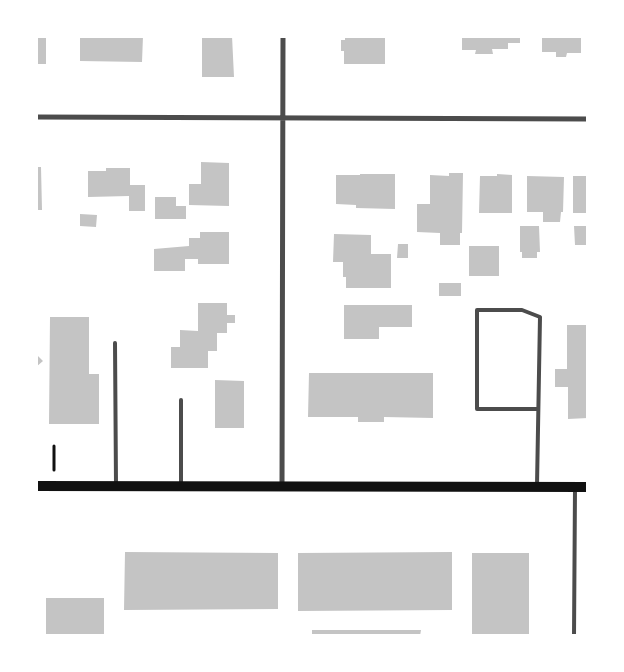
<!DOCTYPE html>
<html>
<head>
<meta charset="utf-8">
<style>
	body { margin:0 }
	#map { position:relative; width:624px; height:672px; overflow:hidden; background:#fff; font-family:"DejaVu Sans",sans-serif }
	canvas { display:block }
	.frame { position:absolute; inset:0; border:38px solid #fff; pointer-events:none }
</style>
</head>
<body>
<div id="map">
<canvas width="624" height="672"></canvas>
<div class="frame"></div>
</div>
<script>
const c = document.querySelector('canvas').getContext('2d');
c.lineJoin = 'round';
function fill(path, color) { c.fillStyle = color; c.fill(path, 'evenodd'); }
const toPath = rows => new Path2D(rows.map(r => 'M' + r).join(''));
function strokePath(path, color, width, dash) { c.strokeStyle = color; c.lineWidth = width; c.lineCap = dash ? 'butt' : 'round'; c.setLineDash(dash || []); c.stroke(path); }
const building = toPath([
	[36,36,46,36,46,64,36,64],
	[80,36,143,36,142,62,80,61],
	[202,36,232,36,234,77,202,77],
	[345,36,385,36,385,64,344,64,344,51,341,51,341,40,345,40],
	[462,36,520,36,520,43,508,43,508,49,492,49,493,54,475,54,476,50,462,50],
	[542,36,581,36,581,53,567,53,566,57,556,57,556,52,542,52],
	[201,162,229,163,229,206,189,205,189,184,201,184],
	[36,167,41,167,42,210,36,210],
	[106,168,130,168,130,185,145,185,145,211,129,211,129,196,88,197,88,171,106,171],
	[449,173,463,173,462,233,460,233,460,245,440,245,440,233,417,232,417,204,430,204,430,175,449,176],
	[360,174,395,174,395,209,356,208,356,205,336,204,336,175,360,175],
	[497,174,512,175,512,213,479,213,480,176,497,176],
	[527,176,564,177,563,212,561,212,560,222,543,222,543,212,527,212],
	[573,176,588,176,588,213,573,213],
	[155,197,176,197,176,206,186,206,186,219,155,219],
	[80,214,97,215,96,227,80,226],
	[520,226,539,226,540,252,537,252,537,258,522,258,522,252,520,252],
	[574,226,587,226,588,245,575,245],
	[200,232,229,232,229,264,198,264,198,259,185,259,185,271,154,271,154,249,189,246,189,238,200,238],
	[334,234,371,235,371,254,391,254,391,288,346,288,346,277,343,277,343,262,333,262],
	[398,244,408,244,408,258,397,258],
	[469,246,499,246,499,276,469,276],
	[439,283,461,283,461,296,439,296],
	[198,303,227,303,227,315,235,315,235,323,227,323,227,333,217,333,217,351,208,351,208,368,171,368,171,347,180,347,180,330,198,331],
	[344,305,412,305,412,327,379,327,379,339,344,339],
	[50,317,89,317,89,374,99,374,99,424,49,424],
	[567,325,588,325,588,418,568,419,568,387,555,387,555,369,567,369],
	[36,354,43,361,36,367],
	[309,373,433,373,433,418,384,417,384,422,358,422,358,417,308,417],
	[215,380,244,381,244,428,215,428],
	[125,552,278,553,278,609,124,610],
	[452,552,452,610,298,611,298,553],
	[472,553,529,553,529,636,472,636],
	[46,598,104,598,104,636,46,636],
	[312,630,421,630,420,636,312,636]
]);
const path = toPath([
	[54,446,54,470]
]);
const service = toPath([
	[115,343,116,485],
	[181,400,181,485],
	[537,485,540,317,522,310,477,310,477,409,538,409],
	[574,636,575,488]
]);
const minor = toPath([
	[36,117,588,119],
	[282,487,283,36]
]);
const secondary = toPath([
	[36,486,588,487]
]);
fill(building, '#c4c4c4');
strokePath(path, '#111', 3);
strokePath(service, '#4c4c4c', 4);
strokePath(minor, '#4c4c4c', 5);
strokePath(secondary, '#111', 10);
</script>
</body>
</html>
